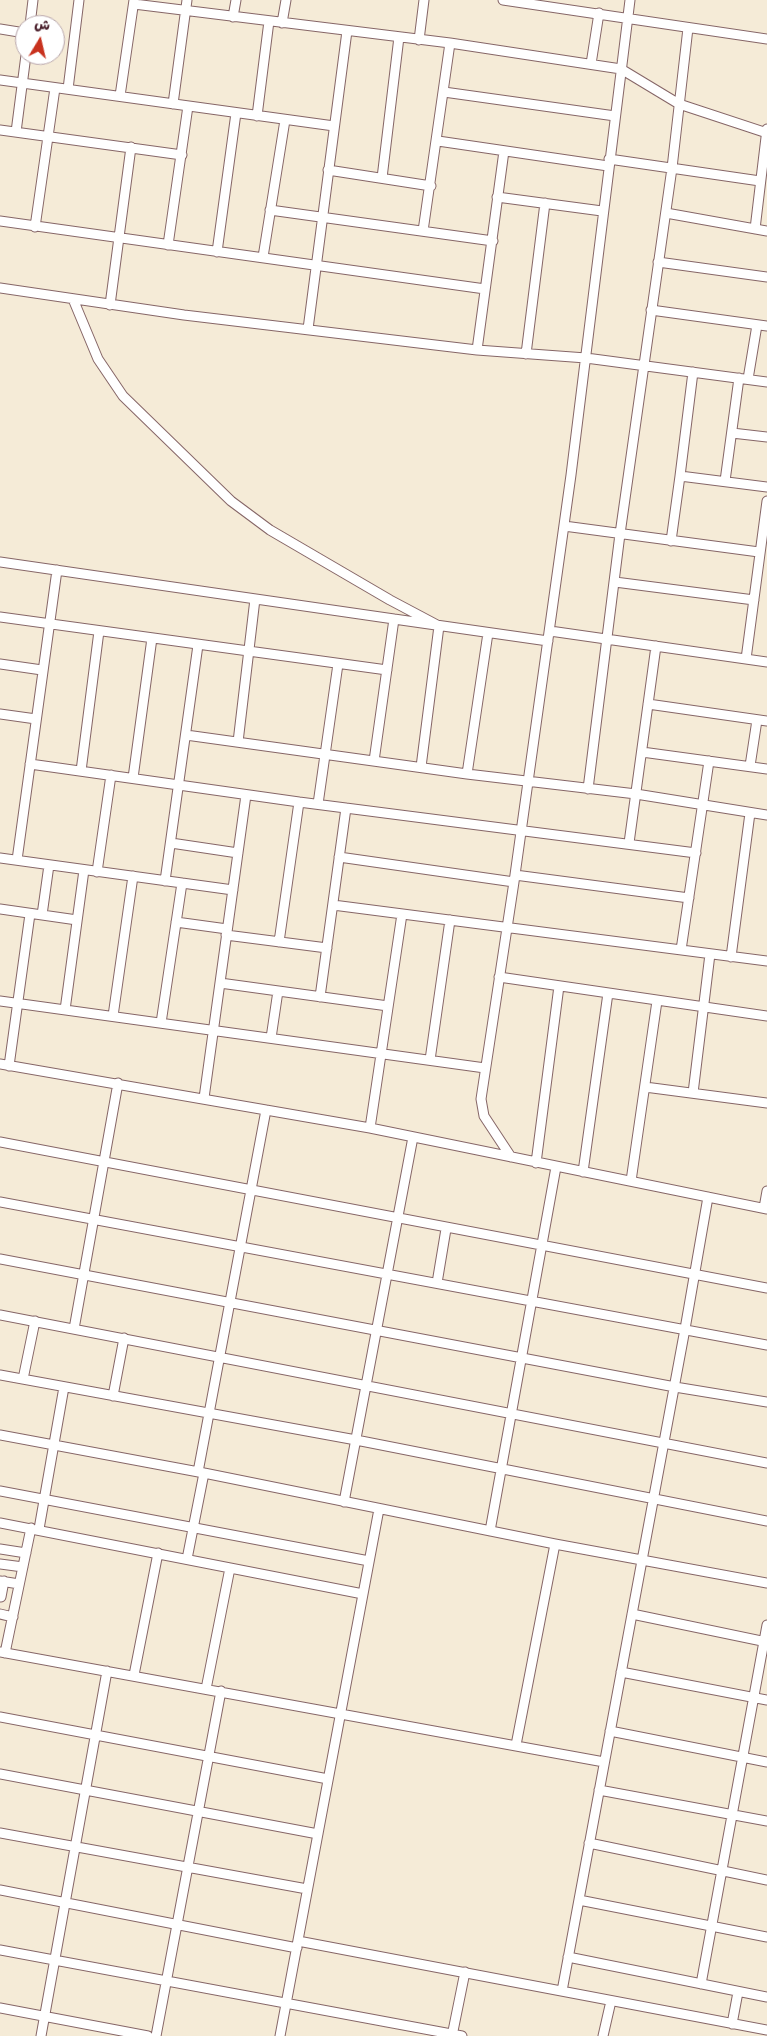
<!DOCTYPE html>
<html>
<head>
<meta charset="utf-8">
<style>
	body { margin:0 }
	#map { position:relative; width:767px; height:2036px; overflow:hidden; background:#f5ebd7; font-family:Dekko,"Playpen Sans Arabic",sans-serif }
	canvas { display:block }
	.north { position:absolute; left:15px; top:15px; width:50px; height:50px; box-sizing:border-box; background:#fff; border:1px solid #b7a5aa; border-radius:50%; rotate:9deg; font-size:14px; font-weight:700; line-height:20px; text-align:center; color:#4a1f2b }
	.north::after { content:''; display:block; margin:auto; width:18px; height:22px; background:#c8321e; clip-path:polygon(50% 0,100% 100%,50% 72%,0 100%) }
</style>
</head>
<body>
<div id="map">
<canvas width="767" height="2036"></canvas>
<div class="north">ش</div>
</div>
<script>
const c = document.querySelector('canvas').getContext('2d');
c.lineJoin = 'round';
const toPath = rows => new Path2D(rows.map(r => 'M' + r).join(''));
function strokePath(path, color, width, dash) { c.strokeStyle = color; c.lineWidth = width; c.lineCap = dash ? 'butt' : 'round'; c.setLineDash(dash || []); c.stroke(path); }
const minor = toPath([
	[503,0,767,39],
	[134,4,450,43,621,69,679,104,767,133],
	[233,17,236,0],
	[282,23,286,0],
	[30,25,33,0],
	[0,29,25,33],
	[419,40,424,0],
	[591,64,599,13],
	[0,80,334,126],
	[68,89,79,0],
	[444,92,615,116],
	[120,96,134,0],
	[173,104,187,0],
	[257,116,269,21],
	[0,130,182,155],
	[16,132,26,55],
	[438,141,608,166],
	[609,159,760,181],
	[328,170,431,186],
	[382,178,399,37],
	[497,197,602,211],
	[270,210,493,241],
	[666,213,767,231],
	[0,221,485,289],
	[35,227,55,88],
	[755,229,767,129],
	[423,231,450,43],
	[168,245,188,106],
	[217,252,236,113],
	[263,257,285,120],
	[658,262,767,277],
	[0,288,184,315,477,350,586,358,767,382],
	[73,299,98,359,123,396,231,501,270,530,390,600,439,626],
	[110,305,131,147],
	[651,310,767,326],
	[308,329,347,31],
	[477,350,504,151],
	[526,354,545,203],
	[693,372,680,476,767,487],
	[748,379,757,325],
	[732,433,767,437],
	[725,481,739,378],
	[564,526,759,552],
	[671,541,680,476],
	[0,562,394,619],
	[615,582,754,600],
	[0,617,387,670],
	[550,631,767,662],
	[746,659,767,501],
	[0,664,42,670],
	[648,704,767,721],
	[0,714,36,719],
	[186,735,467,774,636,794,767,815],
	[238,742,255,599],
	[642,752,767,769],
	[374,761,394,619,548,641],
	[30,764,299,802,696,853],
	[750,766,757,720],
	[421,767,439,626],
	[81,771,99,631],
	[467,774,488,633],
	[133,778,152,638],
	[588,789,620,534,672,168,688,28],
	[318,804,338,664],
	[171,843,238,853],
	[629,843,656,646],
	[339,857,514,882],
	[0,858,233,890],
	[17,860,57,570],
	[97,872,111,775],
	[515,875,689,898],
	[165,881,198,645],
	[333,905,767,961],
	[0,909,77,920],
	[42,915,49,865],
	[176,922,227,929],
	[226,935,327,948],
	[279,942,299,802],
	[681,950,709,761],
	[731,957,750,813],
	[499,977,767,1016],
	[220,983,388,1006],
	[320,997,346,808],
	[0,1001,485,1068],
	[65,1010,84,870],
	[113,1016,133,876],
	[161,1023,182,883],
	[271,1038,278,991],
	[430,1060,450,920],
	[0,1064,370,1128,767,1209],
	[9,1066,30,914],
	[645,1087,767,1103],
	[693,1093,710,954],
	[204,1098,246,795],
	[370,1128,402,914],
	[0,1142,767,1288],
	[511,1157,484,1116,481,1099,514,882,571,475,630,0],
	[536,1163,559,986],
	[583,1172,608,993],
	[631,1181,657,1001],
	[0,1202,767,1345],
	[764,1208,767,1191],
	[0,1259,675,1387,767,1402],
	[437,1283,446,1229],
	[0,1315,767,1463],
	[74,1329,118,1083],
	[0,1375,356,1440,767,1521],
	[23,1379,35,1321],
	[113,1396,124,1338],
	[0,1435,204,1473,555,1544,767,1583],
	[198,1472,266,1110],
	[0,1491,369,1561],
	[344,1502,413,1137],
	[0,1523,363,1594],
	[39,1529,64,1387],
	[490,1531,556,1167],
	[0,1549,26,1553],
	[187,1559,204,1473],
	[0,1564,23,1567],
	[0,1581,19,1584],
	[1,1597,4,1581],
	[0,1614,13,1617],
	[632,1614,767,1642],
	[0,1652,604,1762],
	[5,1653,31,1528],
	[621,1672,767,1700],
	[134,1675,158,1553],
	[206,1689,230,1568],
	[0,1717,328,1779],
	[610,1731,767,1762],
	[516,1745,555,1544],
	[0,1774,318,1834],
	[599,1790,767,1821],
	[0,1833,307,1889],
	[589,1843,767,1880],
	[0,1890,297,1948],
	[579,1900,767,1937],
	[298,1941,767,2030],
	[0,1950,462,2036],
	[568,1957,767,1997],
	[701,1984,767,1625],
	[562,1991,685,1329,708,1197],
	[0,2008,148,2036],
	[732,2024,738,1992],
	[41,2036,107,1671],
	[156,2036,221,1691],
	[280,2036,379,1509],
	[452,2036,465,1972],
	[603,2036,611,2001]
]);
strokePath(minor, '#866667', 11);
strokePath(minor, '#fff', 9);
</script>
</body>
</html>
